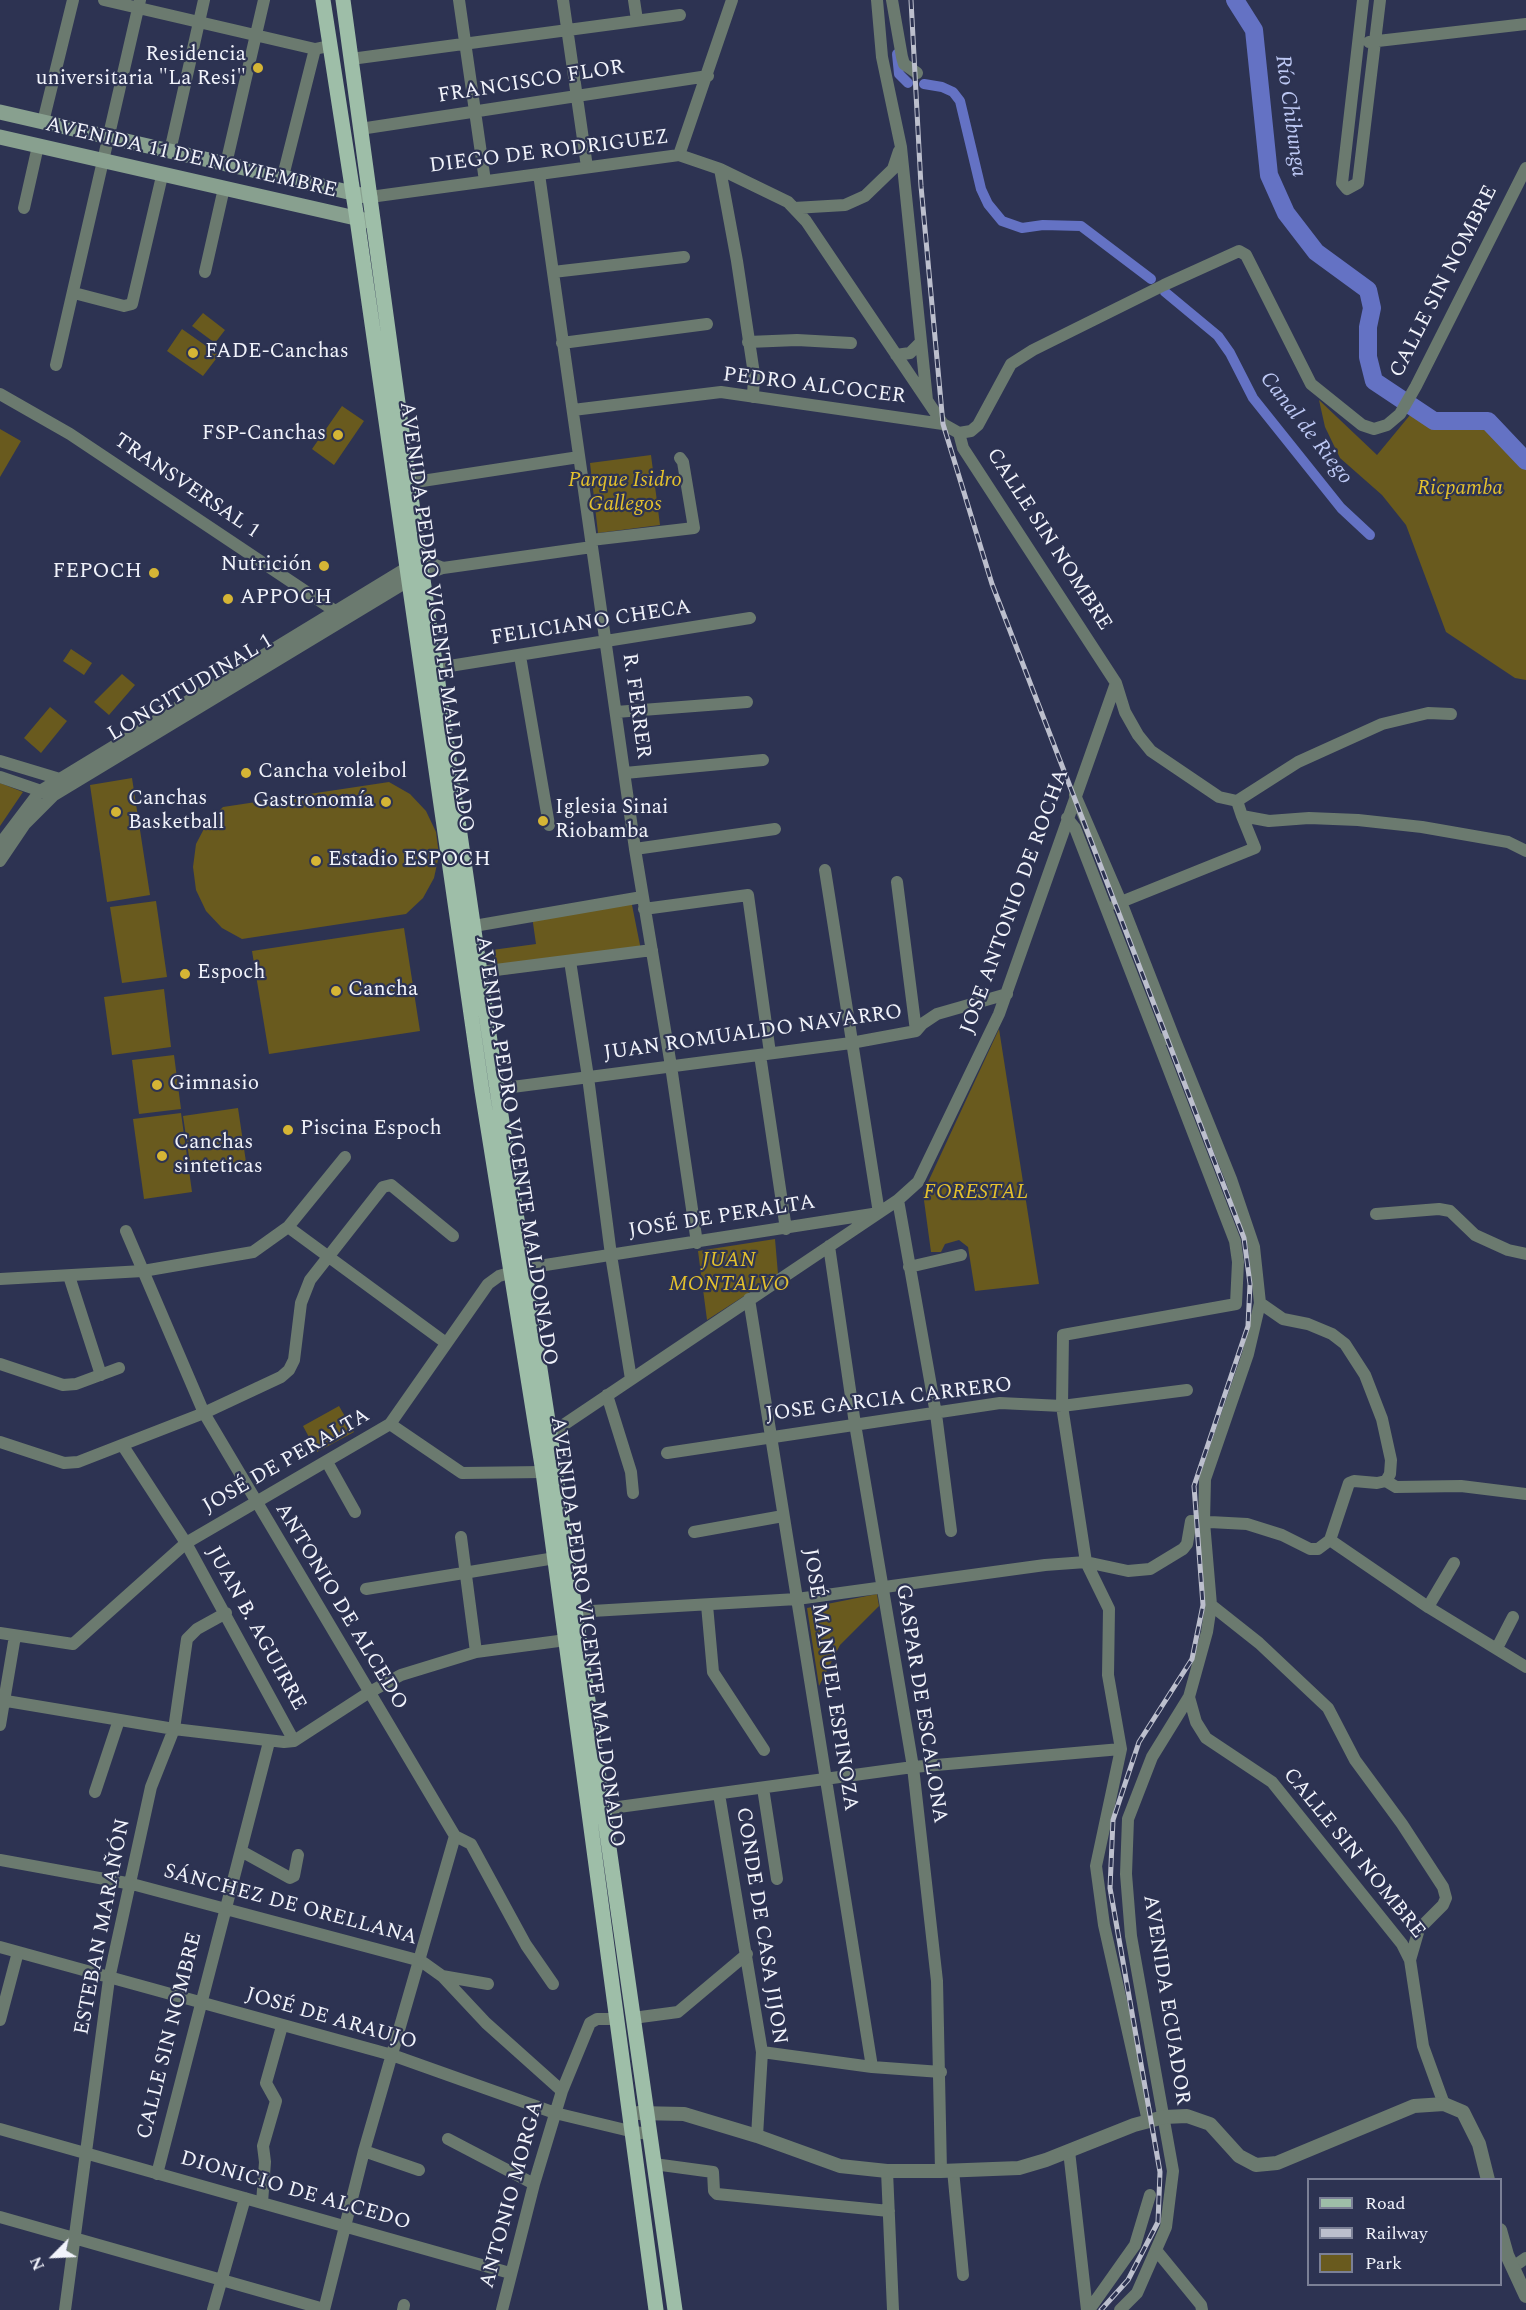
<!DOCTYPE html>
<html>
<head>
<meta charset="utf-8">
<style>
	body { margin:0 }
	#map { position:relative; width:1526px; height:2310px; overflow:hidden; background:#2d3352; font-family:Spectral,serif }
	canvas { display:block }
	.legend { position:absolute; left:1307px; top:2178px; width:195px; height:108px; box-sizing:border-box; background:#2d3352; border:2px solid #7b8096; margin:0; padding:8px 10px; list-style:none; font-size:18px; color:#f1f3fb }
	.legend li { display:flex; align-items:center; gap:12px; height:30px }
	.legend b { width:30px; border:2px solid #7b8096 }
	.north { position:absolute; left:24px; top:2226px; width:60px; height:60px; -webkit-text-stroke:4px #2d3352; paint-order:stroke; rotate:246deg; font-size:16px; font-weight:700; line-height:24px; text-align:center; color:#f1f3fb }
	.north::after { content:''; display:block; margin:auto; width:21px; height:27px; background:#f1f3fb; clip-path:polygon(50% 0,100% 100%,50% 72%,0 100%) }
</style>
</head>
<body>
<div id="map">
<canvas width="1526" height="2310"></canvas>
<ul class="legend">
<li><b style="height:8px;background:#9ebea8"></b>Road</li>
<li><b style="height:8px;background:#bcbfcd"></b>Railway</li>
<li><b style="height:16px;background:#695a1e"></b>Park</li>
</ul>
<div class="north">N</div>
</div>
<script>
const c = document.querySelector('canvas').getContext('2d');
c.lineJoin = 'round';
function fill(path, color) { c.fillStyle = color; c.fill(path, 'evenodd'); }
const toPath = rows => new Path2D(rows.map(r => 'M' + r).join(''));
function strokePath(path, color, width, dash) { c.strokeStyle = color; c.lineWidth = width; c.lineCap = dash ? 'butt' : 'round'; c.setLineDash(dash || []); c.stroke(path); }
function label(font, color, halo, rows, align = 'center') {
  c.font = font + ' Spectral,serif'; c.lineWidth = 4.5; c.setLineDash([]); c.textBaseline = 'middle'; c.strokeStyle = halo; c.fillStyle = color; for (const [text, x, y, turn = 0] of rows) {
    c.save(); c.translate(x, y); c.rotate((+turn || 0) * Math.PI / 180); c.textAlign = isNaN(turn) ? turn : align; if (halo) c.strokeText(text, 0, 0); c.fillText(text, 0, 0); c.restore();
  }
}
const green = toPath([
	[203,313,225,330,215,343,192,326],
	[182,329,219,355,203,376,167,351],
	[1319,400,1377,455,1415,409,1437,428,1486,421,1523,464,1526,469,1526,680,1515,678,1446,632,1406,525,1382,495,1340,458,1325,427],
	[342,406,364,421,334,465,312,449],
	[0,429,21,441,0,477],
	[651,455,660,525,598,533,590,463],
	[71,649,92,663,84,675,63,661],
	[122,674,135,685,109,715,94,702],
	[50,707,67,721,41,753,24,738],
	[132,778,150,895,107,902,90,785],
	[389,782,410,794,426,811,436,832,439,855,434,878,423,898,406,914,242,939,222,928,206,911,196,890,193,867,196,844,207,823,223,807],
	[0,783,23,792,0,826],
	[631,900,642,955,495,976,492,950,536,944,532,916],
	[156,901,167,977,122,983,110,907],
	[404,928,420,1031,269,1054,252,951],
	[164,989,171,1047,112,1055,104,997],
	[999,1029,1039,1284,975,1291,968,1247,959,1240,945,1244,941,1252,931,1252,923,1193],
	[174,1055,181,1109,139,1114,132,1060],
	[238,1108,246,1162,191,1170,183,1116],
	[181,1113,192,1192,144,1199,133,1119],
	[775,1239,778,1274,707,1320,698,1251],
	[339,1406,354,1432,317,1452,303,1426],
	[877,1594,879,1606,840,1645,819,1686,807,1608]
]);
const canal = toPath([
	[897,54,899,74,908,83],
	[924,84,942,87,953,92,960,101,981,189,988,204,1002,221,1022,228,1043,225,1081,226,1151,279],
	[1165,292,1218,336,1230,353,1253,398,1341,508,1370,535]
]);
const river = toPath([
	[1235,0,1254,30,1269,175,1286,213,1316,252,1368,290,1372,308,1368,327,1368,357,1374,381,1434,421,1488,421,1526,461]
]);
const minor = toPath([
	[104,0,315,49,329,46],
	[459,0,485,181],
	[563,0,587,167],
	[634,0,637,20],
	[877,0,882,57,901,147,927,400],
	[892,0,902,57,904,64,917,73],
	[1363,0,1342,183,1347,189,1358,183,1380,0],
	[1369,42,1526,24],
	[351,59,680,15],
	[43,122,73,0],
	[360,129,708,76],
	[170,151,204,0],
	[679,155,732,0],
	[226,164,264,0],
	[720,169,737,261,754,374,753,397],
	[539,174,635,849,671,1066,697,1243],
	[283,176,315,49],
	[370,197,679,155,720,169,788,202,806,221,943,424],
	[24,208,38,146],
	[794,208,845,205,865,196,893,169,899,151],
	[205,272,224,188],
	[553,272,684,257],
	[74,293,124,306,132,304,162,176],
	[748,342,797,340,851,343],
	[562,343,707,324],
	[896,355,910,353,921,342],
	[56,365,140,0],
	[0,394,70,434,341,615],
	[573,410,721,392,943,424,959,433,963,448,1116,683,1125,712,1138,735,1151,751,1219,797,1237,801,1298,762,1382,724,1428,713,1451,714],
	[959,433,971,431,978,425,1011,364,1033,350,1164,285,1239,251,1246,255,1311,384,1362,425,1374,429,1387,425,1400,414,1416,386,1526,168],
	[409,483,579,457],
	[591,540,694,528,683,462,680,458],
	[520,656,549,825],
	[437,668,750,618],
	[616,712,747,702],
	[0,761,63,780],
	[625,773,763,760],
	[0,777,47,793],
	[1075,795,1121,902,1174,1038],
	[1237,801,1242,816,1269,821,1309,818,1358,820,1422,827,1508,842,1526,851],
	[1067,818,1075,828,1162,1052,1235,1241,1238,1262,1236,1304,1063,1335,1062,1406,1086,1562,1109,1609,1108,1675,1121,1749,1096,1866,1104,1925,1148,2121],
	[0,844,40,791,421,559,443,568],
	[635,849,775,829],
	[0,861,25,824,54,795,408,581,443,568,592,547],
	[897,882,916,1031],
	[1116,904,1255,848,1242,816],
	[644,909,748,895,770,1053],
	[474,926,642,897],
	[570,961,588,1077,611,1255,631,1379],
	[480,972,652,950],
	[760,1055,786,1229],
	[497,1089,851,1043,916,1031,922,1024,937,1014,1007,994],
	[898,1200,936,1414,951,1531],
	[1376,1214,1439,1209,1450,1211,1475,1235,1508,1250,1526,1254],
	[288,1227,446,1343],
	[126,1231,204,1413,455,1836,471,1844,526,1945,553,1984],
	[829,1246,855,1424,913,1767,937,1981,941,2171],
	[909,1267,961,1255],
	[69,1276,101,1375],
	[0,1279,143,1271,253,1252,288,1227,345,1157],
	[749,1299,872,2067],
	[0,1364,63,1385,76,1384,119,1368],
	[607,1395,631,1472,633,1493],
	[390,1424,462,1473,543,1472],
	[550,1434,898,1200,918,1182,999,1014,1116,683],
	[0,1442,64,1463,78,1462,204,1413,281,1377,289,1370,294,1360,301,1303,310,1280,383,1187,391,1185,453,1236],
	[123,1446,186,1543,294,1741],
	[667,1453,1000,1403,1062,1406,1187,1390],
	[327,1462,355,1512],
	[1386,1481,1396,1487,1461,1486,1526,1494],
	[694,1532,783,1516],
	[461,1537,476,1652],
	[1330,1540,1428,1607,1526,1667],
	[366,1589,555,1558],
	[707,1605,713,1672,764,1750],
	[1211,1605,1259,1643,1328,1708,1355,1760,1402,1824,1443,1887,1446,1898,1443,1905,1419,1929,1410,1960],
	[1428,1607,1454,1563],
	[575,1612,797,1599,1045,1565,1086,1562,1128,1571,1150,1569,1183,1549,1187,1544,1191,1521,1247,1524,1282,1535,1310,1549,1318,1549,1330,1540,1349,1483,1354,1481,1377,1483,1386,1481,1390,1474,1391,1460,1382,1419,1365,1375,1345,1344,1332,1334,1308,1324,1283,1319,1260,1303],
	[0,1633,73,1644,186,1543,390,1424,488,1284,499,1276,526,1268,879,1213,825,870],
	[1497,1648,1513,1617],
	[1189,1697,1196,1722,1206,1738,1272,1782,1402,1944,1410,1960,1423,2046,1444,2104],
	[0,1700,174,1729,284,1742,294,1741,368,1693,401,1675,476,1652,566,1640],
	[0,1725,15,1636],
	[763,1788,777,1879],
	[95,1792,119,1720],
	[719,1794,762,2052,757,2136],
	[604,1809,913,1767,1121,1749],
	[241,1851,290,1878,294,1876,298,1855],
	[0,1860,132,1884,421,1961,442,1976,486,2023,562,2091,590,2023,597,2019,617,2019],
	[0,1947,392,2055,555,2113,634,2132,650,2134],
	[442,1976,488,1984],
	[633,2018,678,2012,747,1954],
	[0,2020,18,1952],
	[762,2052,872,2067,941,2072],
	[0,2129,510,2273],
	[448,2139,534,2184],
	[364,2151,419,2170],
	[1069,2151,1087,2310],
	[654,2164,713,2172,714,2191,717,2194,889,2211],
	[953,2170,963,2275],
	[887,2171,893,2310],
	[157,2174,269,1742],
	[262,2203,265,2162,263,2146,276,2101,266,2083,282,2026],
	[0,2217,324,2309],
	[1156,2250,1201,2305,1202,2310],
	[1513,2267,1526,2258],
	[65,2310,109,1979,151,1787,174,1729,187,1639,197,1629,226,1613],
	[213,2310,245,2198],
	[324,2310,364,2151,455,1836],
	[403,2310,404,2305],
	[502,2310,534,2184,562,2091],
	[1089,2310,1135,2245,1150,2195],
	[1120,2310,1137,2293,1166,2227,1173,2171,1131,1936,1126,1874,1128,1819,1152,1757,1189,1697,1207,1632,1211,1605,1204,1522,1205,1479,1248,1354,1260,1303,1254,1247,1231,1179,1174,1038,1158,1040]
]);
const tertiary = toPath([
	[638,2113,684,2114,757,2136,840,2166,887,2171,941,2171,1019,2168,1046,2160,1134,2125,1164,2117,1187,2116,1210,2124,1239,2156,1256,2165,1277,2163,1414,2106,1444,2104,1463,2112,1479,2144,1488,2180],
	[1500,2230,1507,2255,1526,2296]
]);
const secondary = toPath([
	[0,112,370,197],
	[0,137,373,222]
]);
const primary = toPath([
	[323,0,357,219,482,1091,543,1472,656,2310],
	[343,0,409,483,497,1089,550,1434,675,2310]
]);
const rail = toPath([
	[911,0,921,186,943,424,992,584,1244,1238,1250,1284,1248,1326,1194,1486,1203,1605,1192,1659,1139,1742,1113,1820,1110,1888,1160,2172,1158,2222,1128,2280,1101,2310]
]);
const markers = [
	[258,68,6,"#d5b535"],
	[193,353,6,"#d5b535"],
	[338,435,6,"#d5b535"],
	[324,566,6,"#d5b535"],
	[154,573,6,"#d5b535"],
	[228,599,6,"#d5b535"],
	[246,773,6,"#d5b535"],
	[386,802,6,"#d5b535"],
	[116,812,6,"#d5b535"],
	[543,821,6,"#d5b535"],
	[316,861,6,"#d5b535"],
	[185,974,6,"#d5b535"],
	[336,991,6,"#d5b535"],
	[157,1085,6,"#d5b535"],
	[288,1130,6,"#d5b535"],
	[162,1156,6,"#d5b535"]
];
const poiNames = [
	["Residencia",246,56,"right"],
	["universitaria \"La Resi\"",246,80,"right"],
	["FADE-Canchas",205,353],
	["FSP-Canchas",326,435,"right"],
	["Nutrición",312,566,"right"],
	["FEPOCH",142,573,"right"],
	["APPOCH",240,599],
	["Cancha voleibol",258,773],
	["Canchas",128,800],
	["Basketball",128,824],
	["Gastronomía",374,802,"right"],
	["Iglesia Sinai",555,809],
	["Riobamba",555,833],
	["Estadio ESPOCH",328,861],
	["Espoch",197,974],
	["Cancha",348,991],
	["Gimnasio",169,1085],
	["Piscina Espoch",300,1130],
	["Canchas",174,1144],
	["sinteticas",174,1168]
];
const streetNames = [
	["FRANCISCO FLOR",531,83,-9],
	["DIEGO DE RODRIGUEZ",549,153,-7],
	["AVENIDA 11 DE NOVIEMBRE",191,159,13],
	["CALLE SIN NOMBRE",1445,282,-63],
	["PEDRO ALCOCER",814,387,7],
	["TRANSVERSAL 1",186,487,34],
	["CALLE SIN NOMBRE",1048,540,57],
	["AVENIDA PEDRO VICENTE MALDONADO",435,617,82],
	["FELICIANO CHECA",591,624,-9],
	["LONGITUDINAL 1",191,689,-31],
	["R. FERRER",635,706,82],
	["JOSE ANTONIO DE ROCHA",1016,902,-70],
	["JUAN ROMUALDO NAVARRO",753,1034,-8],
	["AVENIDA PEDRO VICENTE MALDONADO",515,1151,81],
	["JOSÉ DE PERALTA",722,1218,-9],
	["JOSE GARCIA CARRERO",889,1401,-7],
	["JOSÉ DE PERALTA",287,1462,-30],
	["ANTONIO DE ALCEDO",340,1607,59],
	["JUAN B. AGUIRRE",255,1629,61],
	["AVENIDA PEDRO VICENTE MALDONADO",586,1632,82],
	["JOSÉ MANUEL ESPINOZA",829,1680,81],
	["GASPAR DE ESCALONA",920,1704,81],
	["CALLE SIN NOMBRE",1353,1854,51],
	["SÁNCHEZ DE ORELLANA",290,1906,15],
	["CONDE DE CASA JIJON",760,1926,81],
	["ESTEBAN MARAÑÓN",104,1927,-79],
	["AVENIDA ECUADOR",1165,2000,81],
	["JOSÉ DE ARAUJO",331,2020,16],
	["CALLE SIN NOMBRE",171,2036,-76],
	["DIONICIO DE ALCEDO",295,2192,16],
	["ANTONIO MORGA",513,2195,-75]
];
const parkNames = [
	["Parque Isidro",625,482],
	["Gallegos",625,506],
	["Ricpamba",1460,490],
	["FORESTAL",976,1194],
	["JUAN",729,1262],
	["MONTALVO",729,1286]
];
const waterNames = [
	["Río Chibunga",1289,116,82],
	["Canal de Riego",1305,429,52]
];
fill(green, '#695a1e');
strokePath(canal, '#6472c4', 10);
strokePath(river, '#6472c4', 18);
strokePath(minor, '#6b7a6f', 12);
strokePath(tertiary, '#6b7a6f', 14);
strokePath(secondary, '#88a08f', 15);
strokePath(primary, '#9ebea8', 15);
strokePath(rail, '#bcbfcd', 5);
strokePath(rail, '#2d3352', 3, [9]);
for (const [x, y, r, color] of markers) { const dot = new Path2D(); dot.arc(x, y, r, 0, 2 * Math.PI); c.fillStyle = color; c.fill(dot); strokePath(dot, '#2d3352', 2); }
label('21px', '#f1f3fb', '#2d3352', poiNames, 'left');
label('21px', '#f1f3fb', '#2d3352', streetNames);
label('italic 21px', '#e4c12d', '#2d3352', parkNames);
label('italic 22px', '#bdc8f4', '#2d3352', waterNames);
</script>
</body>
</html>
